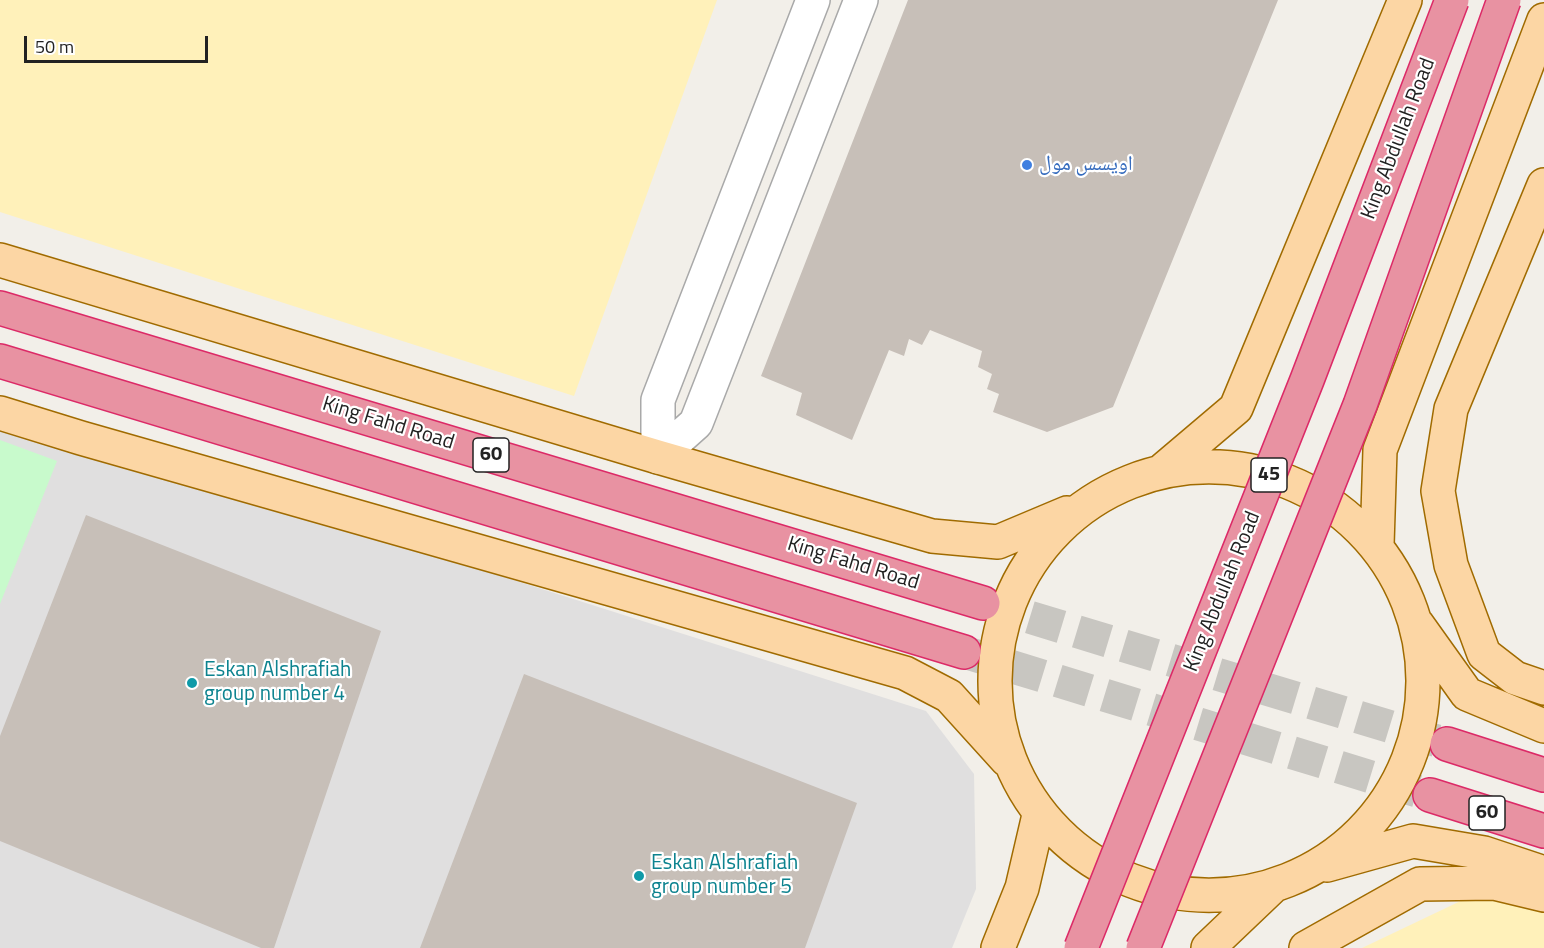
<!DOCTYPE html>
<html>
<head>
<meta charset="utf-8">
<style>
	body { margin:0 }
	#map { position:relative; width:1544px; height:948px; overflow:hidden; background:#f2efe9; font-family:"Titillium Web",sans-serif }
	canvas { display:block }
	.scale { position:absolute; left:24px; top:36px; width:184px; height:27px; box-sizing:border-box; border:3px solid #222; border-top:0; padding-left:8px; font-size:18px; line-height:21px; white-space:nowrap; color:#222; -webkit-text-stroke:4px #fff; paint-order:stroke }
</style>
</head>
<body>
<div id="map">
<canvas width="1544" height="948"></canvas>
<div class="scale">50 m</div>
</div>
<script>
const c = document.querySelector('canvas').getContext('2d');
c.lineJoin = 'round';
function fill(path, color) { c.fillStyle = color; c.fill(path, 'evenodd'); }
const toPath = rows => new Path2D(rows.map(r => 'M' + r).join(''));
function strokePath(path, color, width, dash) { c.strokeStyle = color; c.lineWidth = width; c.lineCap = dash ? 'butt' : 'round'; c.setLineDash(dash || []); c.stroke(path); }
function label(font, color, halo, rows, align = 'center') {
  c.font = font + ' "Titillium Web","Noto Naskh Arabic",sans-serif'; c.lineWidth = 4.5; c.setLineDash([]); c.textBaseline = 'middle'; c.strokeStyle = halo; c.fillStyle = color; for (const [text, x, y, turn = 0] of rows) {
    c.save(); c.translate(x, y); c.rotate((+turn || 0) * Math.PI / 180); c.textAlign = isNaN(turn) ? turn : align; if (halo) c.strokeText(text, 0, 0); c.fillText(text, 0, 0); c.restore();
  }
}
const residential = toPath([
	[0,417,926,711,974,774,976,889,952,948,0,948]
]);
const sand = toPath([
	[0,0,717,0,574,396,0,212],
	[1469,897,1544,908,1544,948,1362,948]
]);
const park = toPath([
	[0,440,57,461,0,604]
]);
const building = toPath([
	[908,0,1278,0,1113,407,1047,432,993,412,999,394,987,389,992,374,978,367,982,351,930,330,922,345,909,339,904,356,889,350,852,440,796,415,802,393,761,376],
	[86,515,381,631,274,948,261,948,0,841,0,736],
	[524,674,857,803,805,948,420,948]
]);
const highwayTunnel = toPath([
	[983,603,1447,744],
	[964,652,1430,795]
]);
const minor = toPath([
	[658,457,696,423,861,0],
	[658,457,658,400,813,0]
]);
const major = toPath([
	[1544,185,1451,409,1438,491,1451,565,1484,654,1515,678,1544,688],
	[0,260,658,457,932,536,998,542,1067,513],
	[0,413,81,438,905,673,949,696,1007,760],
	'995 681a214 214 0 1 1 428 0a214 214 0 1 1-428 0Z',
	[1164,469,1236,408,1405,0],
	[1377,545,1380,450,1544,20],
	[1417,624,1467,694,1544,726],
	[1327,865,1413,841,1484,853,1544,873],
	[998,948,1022,888,1039,815],
	[1208,948,1271,888],
	[1306,948,1420,884,1494,883,1544,895]
]);
const highway = toPath([
	[0,308,983,603],
	[0,361,964,652],
	[1447,744,1544,775],
	[1430,795,1544,831]
]);
const highwayBridge = toPath([
	[1081,948,1307,380,1452,0],
	[1143,948,1360,405,1504,0]
]);
const markers = [
	[1027,165,6,"#3f7fe0"],
	[192,683,6,"#0f9aa8"],
	[639,876,6,"#0f9aa8"]
];
const shields = [
	[491,455,36],
	[1269,475,36],
	[1487,813,36]
];
const shieldNames = [
	["60",491,455],
	["45",1269,475],
	["60",1487,813]
];
const streetNames = [
	["King Abdullah Road",1399,139,-69],
	["King Fahd Road",388,424,17],
	["King Fahd Road",853,564,17],
	["King Abdullah Road",1223,592,-68]
];
const shopNames = [
	["اويسس مول",1039,165]
];
const cultureNames = [
	["Eskan Alshrafiah",204,671],
	["group number 4",204,695],
	["Eskan Alshrafiah",651,864],
	["group number 5",651,888]
];
fill(residential, '#e0dfdf');
fill(sand, '#fff1ba');
fill(park, '#c8facc');
fill(building, '#c7bfb8');
strokePath(highwayTunnel, '#c8c6c1', 33, [33, 16]);
strokePath(minor, '#a9a9a9', 36);
strokePath(major, '#a06b00', 36);
strokePath(highway, '#dc2a67', 36);
strokePath(minor, '#fff', 33);
strokePath(major, '#fcd6a4', 33);
strokePath(highway, '#e892a2', 33);
strokePath(highwayBridge, '#dc2a67', 36, []);
strokePath(highwayBridge, '#e892a2', 33);
for (const [x, y, r, color] of markers) { const dot = new Path2D(); dot.arc(x, y, r, 0, 2 * Math.PI); c.fillStyle = color; c.fill(dot); strokePath(dot, '#fff', 2); }
for (const [x, y, w] of shields) { const box = new Path2D(); box.roundRect(x - w / 2, y - 17, w, 34, 4.5); c.fillStyle = '#fff'; c.fill(box); strokePath(box, '#222', 1.5); }
label('bold 20px', '#222', null, shieldNames);
label('21px', '#222', '#fff', streetNames);
label('21px', '#366cbe', '#fff', shopNames, 'left');
label('21px', '#0d838f', '#fff', cultureNames, 'left');
</script>
</body>
</html>
